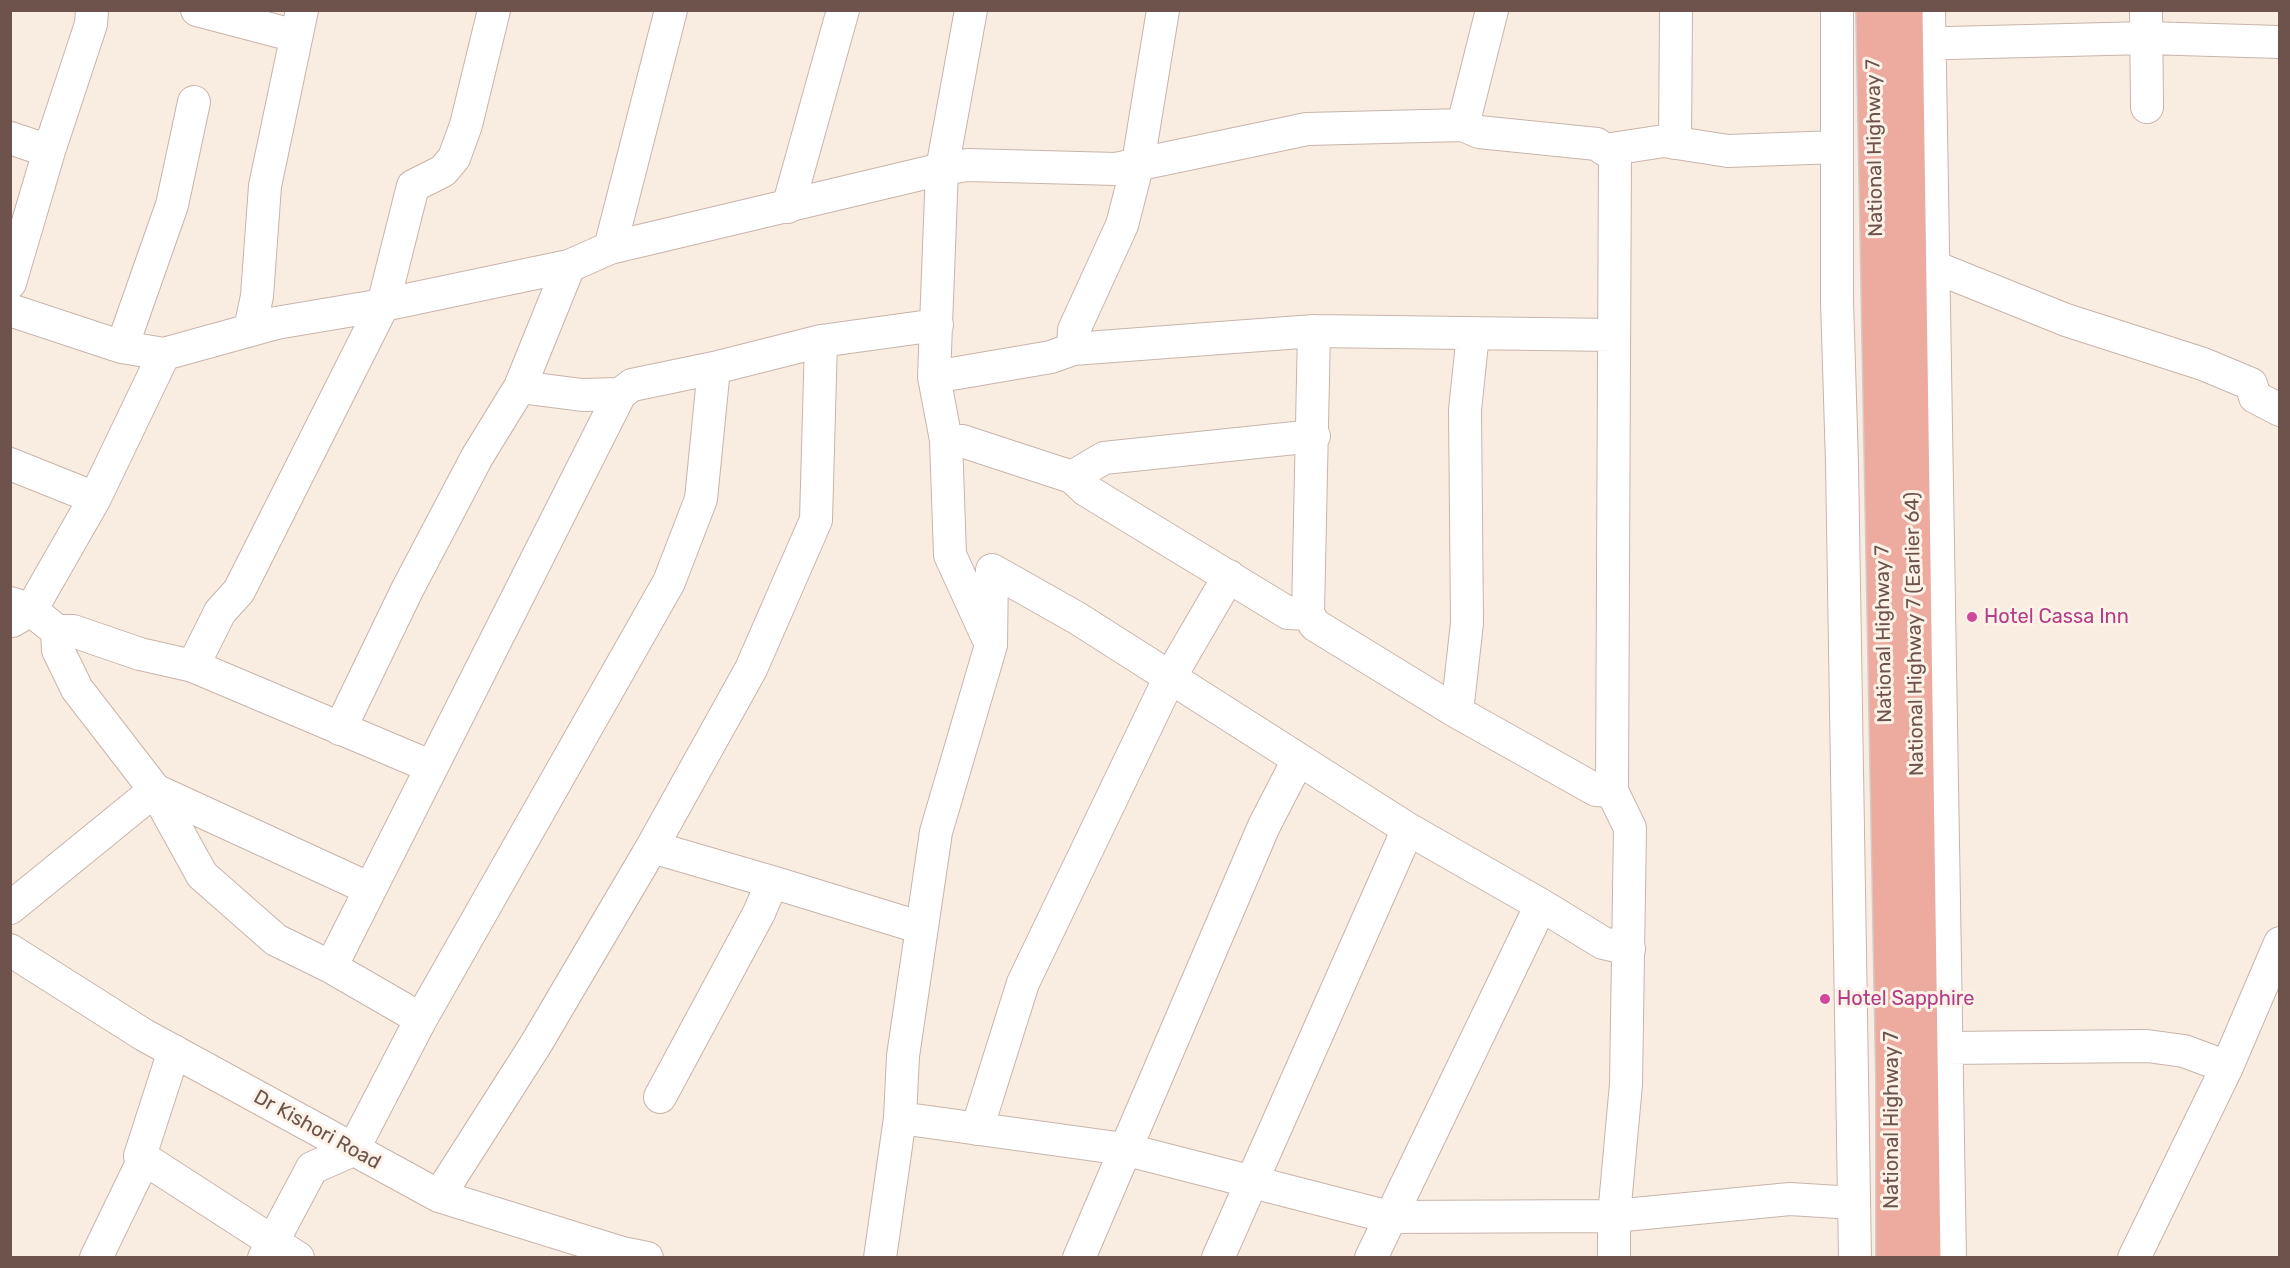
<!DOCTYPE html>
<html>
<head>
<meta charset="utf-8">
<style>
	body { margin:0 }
	#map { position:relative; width:2290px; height:1268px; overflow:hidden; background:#f9ede2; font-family:Rubik,sans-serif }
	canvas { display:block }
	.frame { position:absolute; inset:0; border:12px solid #6d534b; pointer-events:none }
</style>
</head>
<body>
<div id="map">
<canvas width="2290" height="1268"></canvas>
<div class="frame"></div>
</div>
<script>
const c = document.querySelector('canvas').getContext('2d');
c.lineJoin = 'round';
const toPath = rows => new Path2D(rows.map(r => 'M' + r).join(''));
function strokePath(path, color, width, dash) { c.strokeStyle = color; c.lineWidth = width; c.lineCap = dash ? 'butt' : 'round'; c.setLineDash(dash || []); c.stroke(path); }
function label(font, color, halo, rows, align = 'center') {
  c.font = font + ' Rubik,sans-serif'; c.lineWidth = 6; c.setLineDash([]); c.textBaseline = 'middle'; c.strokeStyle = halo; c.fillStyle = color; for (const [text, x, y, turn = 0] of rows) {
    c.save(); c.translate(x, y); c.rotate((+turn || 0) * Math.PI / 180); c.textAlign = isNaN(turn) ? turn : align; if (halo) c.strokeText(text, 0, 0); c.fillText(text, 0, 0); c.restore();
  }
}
const minor = toPath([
	[197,10,296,36],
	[971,10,942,169,934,377,946,440,950,555,987,636],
	[1837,10,1837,301,1842,463,1855,1258],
	[1929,10,1950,1258],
	[2146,10,2147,107],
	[1908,44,2147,38,2280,42],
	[194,102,172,205,122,347,164,354,276,323,383,305,569,266,610,248,942,169,968,165,1116,169,1307,129,1463,125,1479,132,1597,144,1605,150,1664,141,1728,151,1837,147],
	[1463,125,1492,10],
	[10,138,49,151],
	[1675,143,1676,10],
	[788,207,843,10],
	[610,248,671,10],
	[1932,266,2066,320,2203,364,2251,384,2255,397,2280,410],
	[10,283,49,151,91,24,92,10],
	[10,310,122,347],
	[250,329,257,296,265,186,302,10],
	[1314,331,1308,614,1315,625,1457,712,1596,790,1612,791],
	[1073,349,1074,330,1122,225,1138,163,1163,10],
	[934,377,1051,357,1073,349,1314,331,1614,335],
	[520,387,582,395,620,394],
	[946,440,962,441,1072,477,1086,490,1288,613,1308,614],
	[10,464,95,498,31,610,12,621],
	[1072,477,1104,458,1314,436],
	[95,498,164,354],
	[10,603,31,610,57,631,73,631,140,654,193,666,220,612,239,591,383,305,413,186,443,171,454,158,466,125,494,10],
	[193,666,432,767],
	[1457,712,1467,623,1465,410,1473,334],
	[340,729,407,590,477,457,520,387,569,266],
	[155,790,202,875,276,940,331,967,421,1019],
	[155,790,370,889],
	[652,847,772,882,759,913,660,1097],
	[772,882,922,928],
	[10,908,155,790,77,689,58,650,57,631],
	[10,950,144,1035,439,1196,622,1253,647,1258],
	[331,967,620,394,632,385,714,368,821,341,937,325],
	[1947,1048,2147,1046,2184,1051,2227,1067],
	[900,1118,1124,1149,1389,1217,1614,1216,1790,1199,1854,1203],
	[977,1129,1023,983,1169,679,1229,576],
	[140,1156,298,1258],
	[439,1196,536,1044,652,847,751,669,816,520,821,341],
	[96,1258,142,1163,140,1156,174,1051],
	[264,1258,312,1168,353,1150,421,1019,669,582,701,499,714,368],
	[880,1258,900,1118,903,1056,936,832,991,645,992,570,1077,618,1408,829,1541,905],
	[1079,1258,1264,826,1298,760],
	[1218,1258,1408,829],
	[1371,1258,1541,905,1603,943,1629,949],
	[1614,1258,1614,1216,1626,1084,1630,828,1612,791,1615,149],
	[2134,1258,2227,1067,2280,943]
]);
const highway = toPath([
	[1873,10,1893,1080,1893,1258],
	[1906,10,1924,1258]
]);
const markers = [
	[1972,617,6,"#d1479c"],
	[1825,999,6,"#d1479c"]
];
const streetNames = [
	["National Highway 7",1875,148,-91],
	["National Highway 7",1884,634,-91],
	["National Highway 7 (Earlier 64)",1915,634,-91],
	["National Highway 7",1892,1120,-90],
	["Dr Kishori Road",317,1130,29]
];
const hotelNames = [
	["Hotel Cassa Inn",1984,617],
	["Hotel Sapphire",1837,999]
];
strokePath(minor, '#c8b4aa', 34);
strokePath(highway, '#d3cbc9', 36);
strokePath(minor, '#fff', 32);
strokePath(highway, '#edaa9f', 33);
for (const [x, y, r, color] of markers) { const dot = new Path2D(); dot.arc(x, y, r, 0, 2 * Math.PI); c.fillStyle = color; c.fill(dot); strokePath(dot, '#fdf2e7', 2); }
label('20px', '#6d534b', '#fdf2e7', streetNames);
label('20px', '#b23c85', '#fdf2e7', hotelNames, 'left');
</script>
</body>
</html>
